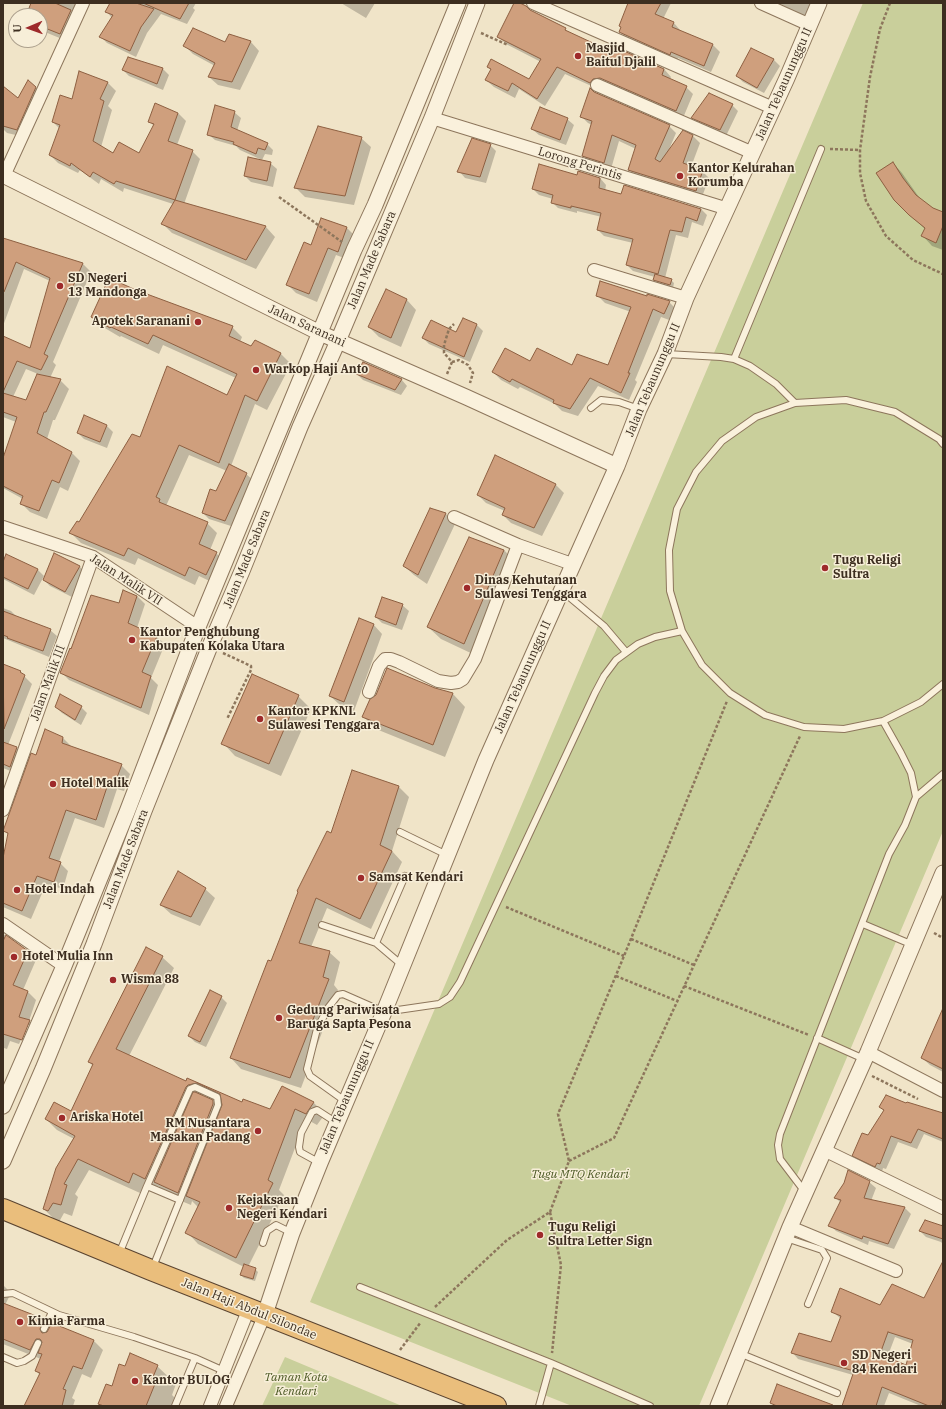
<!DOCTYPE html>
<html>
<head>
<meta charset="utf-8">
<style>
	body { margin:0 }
	#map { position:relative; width:946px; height:1409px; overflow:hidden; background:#f0e4c8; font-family:"IBM Plex Serif",serif }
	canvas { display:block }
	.frame { position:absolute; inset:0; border:4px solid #3d2e20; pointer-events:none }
	.north { position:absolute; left:8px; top:8px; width:40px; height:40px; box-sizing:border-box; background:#f7eed8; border:1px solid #ada18e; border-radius:50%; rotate:268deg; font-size:11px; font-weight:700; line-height:16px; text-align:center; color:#3d2e20 }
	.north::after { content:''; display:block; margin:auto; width:14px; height:18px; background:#9e2a2b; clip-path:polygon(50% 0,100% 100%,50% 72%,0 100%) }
</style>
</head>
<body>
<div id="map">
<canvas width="946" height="1409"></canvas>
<div class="frame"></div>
<div class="north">U</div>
</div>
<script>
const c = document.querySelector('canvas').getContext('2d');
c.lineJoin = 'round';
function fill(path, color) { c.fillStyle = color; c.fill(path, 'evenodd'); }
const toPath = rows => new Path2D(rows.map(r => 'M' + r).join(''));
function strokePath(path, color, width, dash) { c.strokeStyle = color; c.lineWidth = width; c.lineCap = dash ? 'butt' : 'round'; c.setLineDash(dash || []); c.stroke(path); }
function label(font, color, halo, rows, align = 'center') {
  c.font = font + ' "IBM Plex Serif",serif'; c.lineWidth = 3; c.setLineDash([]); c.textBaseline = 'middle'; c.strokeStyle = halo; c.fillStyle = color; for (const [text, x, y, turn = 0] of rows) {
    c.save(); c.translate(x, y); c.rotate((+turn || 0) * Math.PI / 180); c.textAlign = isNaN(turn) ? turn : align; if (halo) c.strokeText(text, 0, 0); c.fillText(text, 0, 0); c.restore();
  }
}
const green = toPath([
	[863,3,943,3,943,831,699,1406,572,1406,310,1302],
	[285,1357,402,1406,262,1406]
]);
const shadow = toPath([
	[32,3,85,3,67,41,40,30,40,16,27,16],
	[112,3,196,3,193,8,195,10,187,24,161,14,147,33,136,57,107,43,101,37,112,18,107,12],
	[341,3,375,3,366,18],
	[515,3,565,29,569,33,611,53,664,69,671,77,670,79,686,87,693,94,683,118,598,89,565,74,545,106,519,89,515,98,494,87,486,80,491,70,488,67,529,80,541,62,506,44,499,37],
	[629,3,671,3,663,19,674,23,680,30,680,31,713,45,720,52,711,72,678,58,677,61,627,39,620,32,622,28,620,26],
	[772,3,818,3,810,19],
	[229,35,251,42,259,51,240,90,218,85,209,77,215,66,193,54,184,45,226,43],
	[751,50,774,60,780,66,764,93,743,82,737,76],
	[128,58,163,69,169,75,163,90,129,76,123,70],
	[79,72,108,83,116,91,108,106,112,110,101,147,113,154,139,154,154,126,149,121,178,113,186,121,177,145,192,151,200,159,184,204,266,227,275,237,256,269,172,233,163,224,173,204,124,188,123,192,101,179,99,184,80,170,78,173,58,163,50,155,60,129,53,122,73,100],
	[28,81,44,95,25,137,7,133,3,129,3,87,18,100],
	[594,93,669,126,676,133,668,152,683,132,693,136,700,143,691,167,702,171,709,178,702,197,636,177,629,170,636,149,619,141,611,169,590,163,583,156,592,125,588,123,581,116],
	[732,105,738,111,726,136,699,124,693,118],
	[234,112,241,118,237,131,267,144,273,150,272,155,265,154,262,160,240,150,236,146,215,140,208,134],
	[567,119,574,125,566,145,539,135,532,129],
	[361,138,371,147,354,205,305,197,295,187],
	[490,145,496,151,486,183,465,178,459,171],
	[270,163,277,169,273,187,251,182,245,176],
	[893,163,902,173,921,200,932,209,943,213,943,250,932,246,923,236,925,229,909,214],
	[578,176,600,178,606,185,605,191,622,195,701,209,707,215,703,226,692,222,688,238,676,235,665,278,671,280,674,283,673,288,657,283,654,280,655,277,633,271,627,265,633,243,604,236,598,230,602,217,577,211,577,213,558,208,552,202,553,199,539,195,533,189],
	[321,219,347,228,355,236,347,259,336,255,317,302,296,293,288,285,312,246],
	[3,239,83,264,91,272,53,362,56,365,50,378,60,380,69,389,55,420,53,420,47,439,71,452,80,461,68,491,60,487,47,519,30,512,21,503,23,499,3,488,3,461,16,422,3,417,3,337,30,349,50,281,24,269,3,326],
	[26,369,38,374,27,401,13,397],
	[386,290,407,300,416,310,401,347,379,337,369,327],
	[136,291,232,327,242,337,240,342,252,348,255,341,281,354,291,364,267,410,255,404,231,466,246,474,253,480,231,526,209,519,203,513,217,492,227,471,189,455,166,506,207,523,217,533,210,550,216,553,226,563,216,584,199,576,195,585,138,558,135,565,81,543,71,533,79,523,140,438,227,396,236,378,163,345,159,354,121,336,120,337,103,327,93,317],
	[597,295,647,297,669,302,677,310,672,321,661,317,635,380,637,382,629,400,598,386,578,416,562,411,555,404,520,387,518,389,501,380,493,372,531,362,572,366,609,367,631,312,605,303],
	[463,319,477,325,483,331,470,362,429,344,423,338,457,334],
	[357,374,401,379,407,386,401,395,363,380],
	[84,417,107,426,113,432,107,448,84,439,78,433],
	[555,484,564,493,542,536,511,523,503,515,505,511,486,503,478,495],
	[431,509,446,514,455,524,427,584,414,575,404,566],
	[469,538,504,550,516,563,477,656,441,639,428,627],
	[7,555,38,570,44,576,34,595,3,579,3,564],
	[80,567,86,573,72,597,50,586,44,580],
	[123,592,137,596,145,604,137,628,157,637,165,644,151,678,158,685,149,715,69,680,61,672,72,650,119,604],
	[402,605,409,611,402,630,382,623,376,617],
	[3,608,11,611,17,617,50,630,57,636,49,657,3,638],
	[373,624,382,634,354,711,340,705,330,696],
	[3,665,20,672,32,684,8,745,17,748,25,756,18,774,3,768],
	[435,689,453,694,465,707,445,757,376,729,363,716],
	[298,696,311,709,281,776,235,756,223,743],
	[56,707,81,707,87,713,81,725,62,713],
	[46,730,63,738,72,747,121,765,130,774,124,791,117,789,104,828,75,818,59,862,68,871,63,889,46,884,31,919,3,907,3,862,9,836,5,831,37,756],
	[353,771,399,787,409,797,392,851,402,862,371,929,327,908,311,947,329,952,340,962,334,985,338,990,301,1088,241,1069,231,1058,271,962,332,834],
	[205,889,215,898,200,926,171,914,161,905],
	[3,934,28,951,36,960,23,990,28,992,36,1000,29,1021,38,1030,30,1048,21,1045,30,1025,28,1025,19,1044,10,1041,7,1049,4,1048,3,1051],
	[162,957,174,968,129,1056,186,1082,188,1079,242,1103,270,1111,282,1087,314,1103,325,1114,317,1125,306,1119,279,1190,284,1195,248,1267,255,1269,258,1272,255,1281,244,1278,241,1275,244,1267,198,1244,187,1232,199,1208,192,1201,191,1205,167,1195,158,1186,157,1189,144,1184,140,1193,89,1170,75,1194,78,1197,72,1216,64,1213,59,1222,55,1220,44,1209,74,1139,57,1130,46,1119,71,1113,93,1066,89,1062],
	[207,1093,223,1100,222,1110,212,1101,201,1096],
	[221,997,227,1003,206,1047,195,1042,189,1036],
	[943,1032,943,1072,930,1065,922,1058],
	[907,1105,943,1114,943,1142,924,1134,917,1149,898,1142,886,1169,883,1168,882,1172,860,1161,854,1155,868,1136,884,1111,880,1107],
	[869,1182,876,1188,871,1201,905,1208,911,1214,894,1249,869,1241,868,1245,836,1231,830,1225,841,1203,836,1198],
	[943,1221,943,1244,941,1242,926,1237,920,1231,941,1226],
	[943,1269,943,1406,921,1406,889,1393,884,1406,843,1406,853,1375,798,1359,792,1352,832,1343,841,1319,832,1311,925,1299],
	[895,1337,913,1344,906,1367,887,1358],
	[3,1285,11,1293,5,1305,43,1320,51,1327,93,1340,103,1350,91,1378,82,1374,72,1398,75,1400,73,1406,25,1406,40,1375,36,1371,41,1359,3,1344],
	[157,1366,176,1384,172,1395,175,1398,172,1406,102,1406,99,1403,112,1387,125,1368]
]);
const building = toPath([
	[31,3,55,3,71,10,60,34,40,26,40,16,26,16,31,3],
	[110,3,136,3,154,9,141,27,130,51,99,37,113,15,105,12,110,3],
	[143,3,189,3,180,19,143,3],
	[514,3,520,3,526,6,530,10,566,28,565,30,610,51,613,46,664,69,662,75,687,86,676,111,600,78,593,79,590,83,557,67,537,99,512,83,508,91,485,80,491,69,487,67,491,59,529,79,541,59,497,37,514,3],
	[628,3,661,3,655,14,674,22,672,27,713,44,704,66,671,52,670,55,619,32,621,27,619,26,628,3],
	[193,28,225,42,229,34,251,41,232,82,208,77,215,63,183,46,193,28],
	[751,48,774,59,757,88,736,76,751,48],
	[128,57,163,68,157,84,122,70,128,57],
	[79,71,108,82,100,99,104,101,93,141,113,153,119,142,139,153,154,124,148,122,155,103,178,113,168,141,193,150,175,200,116,181,114,184,93,172,90,177,71,163,70,166,49,155,60,125,52,122,60,95,72,99,79,71],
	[28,80,36,87,17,130,3,126,3,86,18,98,28,80],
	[590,88,594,92,670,125,655,159,660,162,683,130,693,135,683,163,703,170,696,191,628,170,636,145,612,135,604,163,582,156,592,121,580,117,590,88],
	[709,93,733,104,720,130,691,118,709,93],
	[215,105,235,111,231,127,268,143,265,150,258,148,256,154,233,144,234,142,207,135,215,105],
	[540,107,568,118,560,140,531,129,540,107],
	[318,126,362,137,345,196,294,188,318,126],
	[472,138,491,144,480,177,457,172,472,138],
	[248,157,271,162,267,181,244,176,248,157],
	[893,162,903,178,916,195,933,208,943,212,943,226,936,243,921,236,925,228,909,215,894,200,876,173,893,162],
	[539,164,577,175,578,171,600,178,599,188,621,194,624,185,701,209,697,221,686,217,682,232,670,230,658,274,626,265,633,239,597,230,601,213,571,206,571,208,551,203,553,195,532,189,539,164],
	[175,200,266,226,246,260,161,224,175,200],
	[321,218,347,227,338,252,328,248,309,294,286,285,304,242,311,245,321,218],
	[3,238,83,263,44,354,48,356,41,370,17,361,3,392,3,336,30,348,50,278,16,262,4,292,3,292,3,238],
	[655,274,672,279,670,285,653,280,655,274],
	[109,278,136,290,233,326,229,336,251,346,255,340,281,353,257,401,245,395,219,463,179,445,156,497,160,499,159,502,208,522,199,544,217,552,206,575,189,567,185,576,128,548,124,556,69,533,77,521,79,522,132,434,140,437,167,366,227,395,237,374,153,335,148,344,111,327,110,328,91,317,109,278],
	[600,281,647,296,647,294,670,301,664,314,653,309,628,373,630,373,621,393,590,378,570,409,553,403,554,400,512,379,510,382,492,372,505,348,530,361,537,348,572,365,577,354,608,365,631,307,596,296,600,281],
	[386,289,407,299,391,338,368,327,386,289],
	[463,318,477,324,464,357,422,338,431,320,456,332,463,318],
	[363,362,402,379,395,390,356,374,363,362],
	[37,374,61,379,46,412,44,412,37,433,72,452,59,483,52,480,39,511,20,504,23,496,3,486,3,458,17,417,3,412,3,393,26,400,37,374],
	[84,415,107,425,100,442,77,433,84,415],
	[495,455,556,484,534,528,502,515,505,508,477,495,495,455],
	[229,464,247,473,225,521,202,513,210,489,216,491,229,464],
	[430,508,446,513,418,575,403,566,430,508],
	[469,537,504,550,464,644,427,627,469,537],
	[54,553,80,566,65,592,43,580,54,553],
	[6,554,38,569,28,589,3,577,3,562,6,554],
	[123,590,137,596,128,623,157,636,142,672,151,676,141,708,60,673,70,648,71,649,91,595,119,603,123,590],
	[382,597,403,604,396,625,375,617,382,597],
	[3,611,51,629,43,651,7,638,8,637,3,635,3,611],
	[359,618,374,624,344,702,329,696,359,618],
	[3,664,21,671,20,672,25,675,4,729,3,664],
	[387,668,435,688,453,693,433,745,362,717,370,699,376,695,387,668],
	[252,674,299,695,269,764,221,744,252,674],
	[60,694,82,706,75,720,55,707,60,694],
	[45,729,63,737,62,743,122,764,115,783,109,781,96,820,66,810,49,858,61,862,54,882,37,876,22,911,3,903,3,858,8,833,3,831,31,753,36,755,45,729],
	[3,742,17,747,10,767,3,764,3,742],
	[352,770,399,786,380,845,392,851,360,919,316,898,299,943,330,951,323,977,329,979,290,1078,230,1058,268,960,271,961,298,892,297,891,327,831,331,833,352,770],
	[178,871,206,888,191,917,160,905,178,871],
	[6,935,28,951,13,985,28,991,19,1017,30,1020,22,1040,3,1034,3,941,6,935],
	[146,947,163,956,116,1049,186,1081,187,1078,242,1102,243,1099,270,1109,282,1086,314,1102,306,1114,295,1109,268,1180,273,1183,236,1258,185,1233,200,1202,186,1196,222,1105,220,1094,197,1083,188,1085,186,1087,145,1179,133,1173,129,1183,78,1159,64,1184,67,1185,61,1205,53,1203,48,1211,43,1209,56,1168,75,1136,45,1119,54,1102,71,1111,93,1064,88,1062,146,947],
	[210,990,222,996,200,1042,188,1036,210,990],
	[943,1008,943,1069,921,1058,943,1008],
	[193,1092,195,1092,213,1100,213,1104,178,1193,154,1182,193,1092],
	[886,1095,906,1103,907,1102,943,1113,943,1139,918,1129,911,1143,891,1136,880,1164,877,1163,875,1167,852,1156,862,1133,868,1135,884,1110,879,1107,886,1095],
	[848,1170,870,1181,864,1198,905,1207,888,1244,863,1236,862,1239,828,1226,841,1200,834,1198,844,1183,848,1170],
	[925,1220,943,1226,943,1239,919,1231,925,1220],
	[943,1261,943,1398,940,1406,929,1406,882,1387,876,1406,842,1406,854,1371,791,1353,799,1333,831,1342,841,1316,831,1312,840,1288,880,1305,892,1284,924,1298,943,1261],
	[888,1332,913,1340,906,1365,880,1354,888,1332],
	[244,1264,256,1268,253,1279,240,1275,244,1264],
	[3,1303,44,1319,40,1329,42,1333,47,1332,52,1323,94,1340,82,1369,73,1366,63,1389,66,1390,62,1406,24,1406,40,1373,35,1371,42,1354,38,1353,42,1342,40,1339,36,1339,30,1350,3,1339,3,1303],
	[130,1353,158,1365,153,1377,157,1379,146,1406,104,1406,98,1404,106,1384,112,1386,119,1364,125,1366,130,1353],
	[777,1384,833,1405,832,1406,777,1406,770,1403,777,1384]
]);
const path = toPath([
	[890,3,880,29,870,77,860,150,860,173,866,201,886,236,913,260,943,274],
	[481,33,508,45],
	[830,149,860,150],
	[279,197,342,242],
	[452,362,459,360,468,365,473,373,470,383],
	[447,374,452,362,444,353,444,345,449,329,454,324],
	[223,653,251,666,251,670,227,719],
	[506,907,624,956],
	[934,933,943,938],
	[631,939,694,965],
	[616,976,677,1001],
	[684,986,809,1035],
	[872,1076,918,1099],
	[569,1161,614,1138,800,736],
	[550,1212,569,1161,558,1114,624,956,727,701],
	[435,1307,507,1240,550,1212,561,1265,552,1353],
	[400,1350,421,1322]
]);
const service = toPath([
	[666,354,721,357,734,359,750,366,776,384,795,403],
	[734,359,821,149],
	[591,408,601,400,619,402,639,409],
	[943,444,939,439,895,412,846,400,795,403,756,417,722,441,696,472,677,509,669,550,670,591,682,631,702,665,730,693,765,715,804,727,844,729,883,721,921,702,943,684],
	[562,591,604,626,626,652],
	[916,797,943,774],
	[400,832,447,855],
	[863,924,913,945],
	[322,925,376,943,402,965],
	[376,943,405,876],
	[817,1038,864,1059],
	[345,1101,310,1076,307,1069,317,1029,328,1008,338,995,343,994,384,1012,439,1004,450,997,460,982,595,693,604,676,616,660,638,644,655,637,682,631],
	[320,1163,300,1152,299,1147,301,1133,312,1112,317,1110,337,1123],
	[147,1186,180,1200],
	[805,1192,780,1159,778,1145,780,1134,889,854,905,825,916,797,911,773,901,753,883,721],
	[786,1238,822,1250,827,1258,808,1304],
	[263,1243,267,1231,276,1225,292,1233],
	[119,1254,147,1186,190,1089,195,1087,217,1097,218,1105,153,1267],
	[360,1287,551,1363,539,1406],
	[3,1294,13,1293,59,1315,134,1337,195,1358,224,1371],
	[44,1329,52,1312],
	[739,1353,837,1393],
	[3,1357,17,1363,24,1361,32,1356,38,1343],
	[551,1363,650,1406],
	[175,1406,195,1358]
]);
const minor = toPath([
	[533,3,773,108],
	[761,3,810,25],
	[597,85,753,153],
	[432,118,728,209],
	[3,178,83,3],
	[594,270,686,298],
	[454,517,518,545,572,564],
	[3,527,93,557,198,627],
	[369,692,379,666,385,659,391,659,399,662,438,681,451,683,458,682,463,679,475,659,518,545],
	[3,810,93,557],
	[3,924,64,966],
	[868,1052,943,1091],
	[824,1150,943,1208],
	[790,1227,896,1271],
	[210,1406,249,1308],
	[226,1406,265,1314]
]);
const tertiary = toPath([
	[3,175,320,333,466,397,617,466],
	[3,1106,64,966,127,812,198,627,354,250,375,205,458,3],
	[3,1161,43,1069,94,944,144,811,210,646,242,571,300,427,338,341,432,118,477,3],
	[265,1314,292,1233,320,1163,384,1012,486,760,617,466,639,409,665,354,686,298,787,78,819,3],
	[718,1406,790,1227,868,1052,943,873]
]);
const trunk = toPath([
	[3,1209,151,1270,496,1406]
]);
const markers = [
	[578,56,4,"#9e2a2b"],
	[680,176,4,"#9e2a2b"],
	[60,286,4,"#9e2a2b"],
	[198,322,4,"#9e2a2b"],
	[256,370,4,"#9e2a2b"],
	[825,568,4,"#9e2a2b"],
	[467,588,4,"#9e2a2b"],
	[132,640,4,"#9e2a2b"],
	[260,719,4,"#9e2a2b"],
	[53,784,4,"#9e2a2b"],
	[361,878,4,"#9e2a2b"],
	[17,890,4,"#9e2a2b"],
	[14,957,4,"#9e2a2b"],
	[113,980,4,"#9e2a2b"],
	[279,1018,4,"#9e2a2b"],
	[62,1118,4,"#9e2a2b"],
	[258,1131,4,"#9e2a2b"],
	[229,1208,4,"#9e2a2b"],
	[540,1235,4,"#9e2a2b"],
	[20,1322,4,"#9e2a2b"],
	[844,1363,4,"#9e2a2b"],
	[135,1381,4,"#9e2a2b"]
];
const poiNames = [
	["Masjid",586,49],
	["Baitul Djalil",586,63],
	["Kantor Kelurahan",688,169],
	["Korumba",688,183],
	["SD Negeri",68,279],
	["13 Mandonga",68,293],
	["Apotek Saranani",190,322,"right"],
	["Warkop Haji Anto",264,370],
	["Tugu Religi",833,561],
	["Sultra",833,575],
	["Dinas Kehutanan",475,581],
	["Sulawesi Tenggara",475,595],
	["Kantor Penghubung",140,633],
	["Kabupaten Kolaka Utara",140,647],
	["Kantor KPKNL",268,712],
	["Sulawesi Tenggara",268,726],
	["Hotel Malik",61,784],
	["Samsat Kendari",369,878],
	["Hotel Indah",25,890],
	["Hotel Mulia Inn",22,957],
	["Wisma 88",121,980],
	["Gedung Pariwisata",287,1011],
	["Baruga Sapta Pesona",287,1025],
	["Ariska Hotel",70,1118],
	["RM Nusantara",250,1124,"right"],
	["Masakan Padang",250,1138,"right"],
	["Kejaksaan",237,1201],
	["Negeri Kendari",237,1215],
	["Tugu Religi",548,1228],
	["Sultra Letter Sign",548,1242],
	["Kimia Farma",28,1322],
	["SD Negeri",852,1356],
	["84 Kendari",852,1370],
	["Kantor BULOG",143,1381]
];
const streetNames = [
	["Jalan Tebaununggu II",784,84,-66],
	["Lorong Perintis",580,164,17],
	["Jalan Made Sabara",372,260,-67],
	["Jalan Saranani",307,326,25],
	["Jalan Tebaununggu II",653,380,-67],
	["Jalan Made Sabara",247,559,-68],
	["Jalan Malik VII",126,580,33],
	["Jalan Tebaununggu II",523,677,-66],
	["Jalan Malik III",48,683,-70],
	["Jalan Made Sabara",126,859,-69],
	["Jalan Tebaununggu II",347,1097,-67],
	["Jalan Haji Abdul Silondae",249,1309,22]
];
const parkNames = [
	["Tugu MTQ Kendari",580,1175],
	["Taman Kota",296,1378],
	["Kendari",296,1392]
];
fill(green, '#c9cf9b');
fill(shadow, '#0003');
fill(building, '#cf9f7d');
strokePath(building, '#8d5f41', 1);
strokePath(service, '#8d765c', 8);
strokePath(minor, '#8d765c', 14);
strokePath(tertiary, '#8d765c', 17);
strokePath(trunk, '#5b4430', 22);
strokePath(path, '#8d765c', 2.5, [3, 2]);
strokePath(service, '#faf1dc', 6);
strokePath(minor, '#faf1dc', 12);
strokePath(tertiary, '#faf1dc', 15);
strokePath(trunk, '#eabe7c', 20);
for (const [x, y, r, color] of markers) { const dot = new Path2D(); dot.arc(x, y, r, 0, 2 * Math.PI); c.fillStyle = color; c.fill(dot); strokePath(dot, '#f7eed8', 1.5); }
label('bold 12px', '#3d2e20', '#f7eed8', poiNames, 'left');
label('12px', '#3d2e20', '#f7eed8', streetNames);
label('italic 12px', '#4d5a26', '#f7eed8', parkNames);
</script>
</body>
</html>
